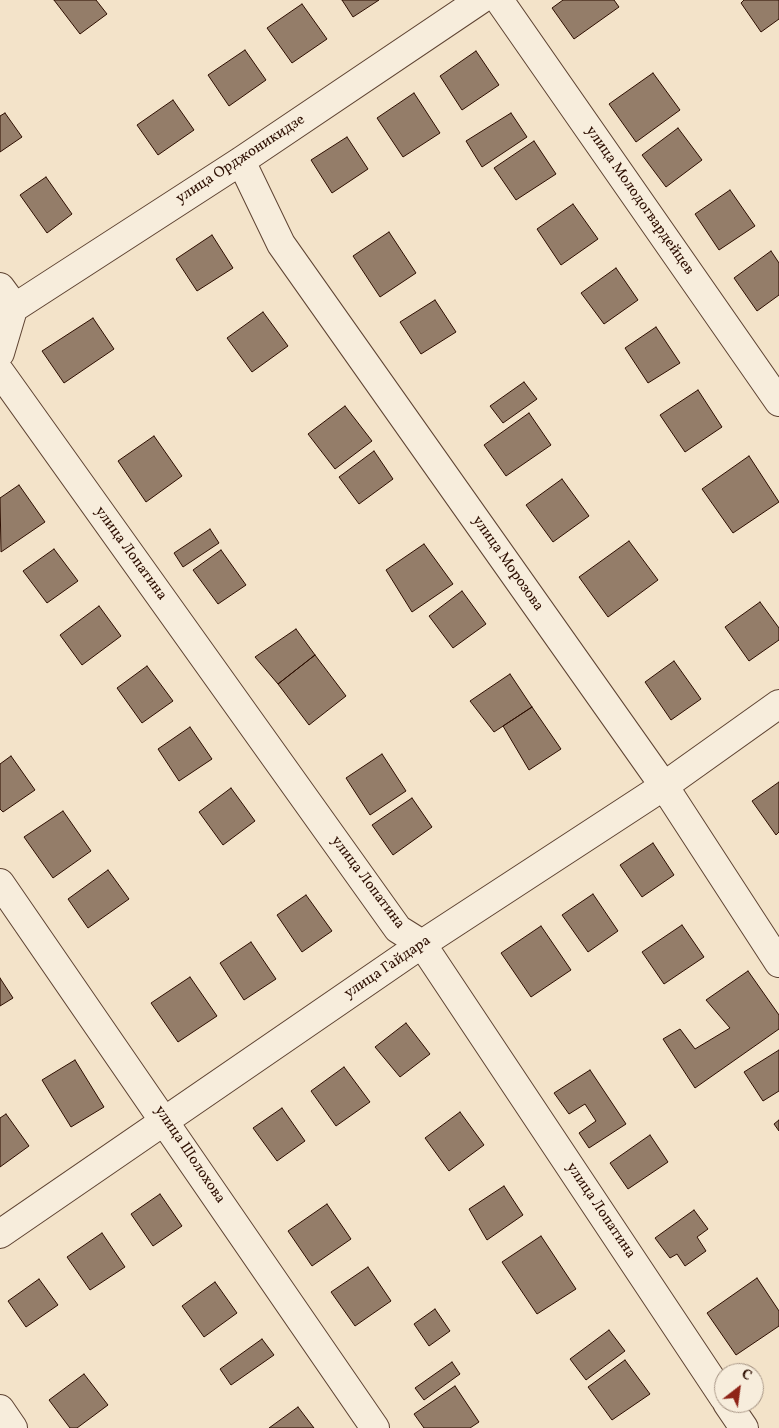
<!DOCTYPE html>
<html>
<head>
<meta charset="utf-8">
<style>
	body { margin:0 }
	#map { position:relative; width:779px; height:1428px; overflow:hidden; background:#f3e3c9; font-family:Vollkorn,serif }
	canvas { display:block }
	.north { position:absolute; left:714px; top:1363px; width:50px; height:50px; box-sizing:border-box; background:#f7eddc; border:1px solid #a69484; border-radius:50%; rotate:30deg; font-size:14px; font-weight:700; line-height:20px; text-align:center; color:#2d0e00 }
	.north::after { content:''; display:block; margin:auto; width:18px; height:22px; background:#8f2418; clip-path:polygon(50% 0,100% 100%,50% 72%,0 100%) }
</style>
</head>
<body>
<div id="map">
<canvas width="779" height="1428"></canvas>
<div class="north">С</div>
</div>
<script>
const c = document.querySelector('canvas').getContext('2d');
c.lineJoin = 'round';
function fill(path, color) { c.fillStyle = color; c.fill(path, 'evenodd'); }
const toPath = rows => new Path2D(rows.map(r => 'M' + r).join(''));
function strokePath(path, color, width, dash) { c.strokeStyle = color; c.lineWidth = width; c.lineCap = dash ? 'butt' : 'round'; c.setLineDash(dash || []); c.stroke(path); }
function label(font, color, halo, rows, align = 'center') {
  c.font = font + ' Vollkorn,serif'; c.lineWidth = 5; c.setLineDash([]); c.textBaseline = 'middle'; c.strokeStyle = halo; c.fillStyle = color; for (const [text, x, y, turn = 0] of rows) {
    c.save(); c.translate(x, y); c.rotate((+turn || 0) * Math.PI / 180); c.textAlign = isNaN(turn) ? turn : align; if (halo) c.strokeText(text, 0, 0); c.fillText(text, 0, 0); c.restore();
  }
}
const building = toPath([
	[54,0,96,0,107,14,80,34,54,0],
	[342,0,379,0,353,17,342,0],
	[563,0,614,0,619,7,574,39,552,8,563,0],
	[744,0,779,0,779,19,761,32,741,3,744,0],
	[302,4,327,39,292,63,267,28,302,4],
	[245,50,266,80,229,106,208,75,245,50],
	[476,51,499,85,462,110,440,76,476,51],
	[653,73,680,110,636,142,609,104,653,73],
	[414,93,440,133,403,157,377,118,414,93],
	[173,100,194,130,158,155,137,125,173,100],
	[5,113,22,137,0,152,0,116,5,113],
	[511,113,527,137,482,167,466,141,511,113],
	[678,128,702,160,666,187,642,155,678,128],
	[347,137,368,169,332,193,311,160,347,137],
	[534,141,556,174,516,200,494,168,534,141],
	[46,177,72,214,47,233,20,195,46,177],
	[730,190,755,226,719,250,695,214,730,190],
	[573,204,598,239,561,265,537,229,573,204],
	[389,232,416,273,380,297,353,256,389,232],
	[212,235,233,268,197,291,176,259,212,235],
	[771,251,779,263,779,295,757,311,734,278,771,251],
	[616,268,638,300,604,324,581,293,616,268],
	[435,300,456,332,421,354,400,322,435,300],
	[263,312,288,346,252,372,227,338,263,312],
	[93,318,114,349,64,383,42,351,93,318],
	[656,327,680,363,648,383,625,348,656,327],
	[524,382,537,399,503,423,490,406,524,382],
	[698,390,722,427,685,452,660,415,698,390],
	[345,406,372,441,335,469,308,434,345,406],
	[529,413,551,445,506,476,484,445,529,413],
	[154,436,182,476,146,502,118,461,154,436],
	[374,451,393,479,359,504,339,477,374,451],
	[749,456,779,502,733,533,702,489,749,456],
	[562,479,589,516,553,542,526,505,562,479],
	[19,485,45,522,1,552,0,498,19,485],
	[210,529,219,543,183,567,174,553,210,529],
	[629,541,658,580,608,617,579,577,629,541],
	[424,544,453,584,412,612,386,570,424,544],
	[54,549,78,581,47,603,23,571,54,549],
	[221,550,246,585,218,604,193,570,221,550],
	[462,591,486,624,453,648,429,616,462,591],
	[760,602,779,628,779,640,749,661,725,627,760,602],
	[99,606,121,636,82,665,60,635,99,606],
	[296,629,315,655,278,684,255,657,296,629],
	[315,655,346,696,309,725,278,684,315,655],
	[674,661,701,699,671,720,645,682,674,661],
	[147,666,173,701,142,723,117,688,147,666],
	[510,674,532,707,494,732,470,701,510,674],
	[532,707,561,749,529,770,503,726,532,707],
	[190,727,212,759,179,781,158,749,190,727],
	[382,754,406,791,370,815,346,778,382,754],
	[11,756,35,790,3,812,0,809,0,764,11,756],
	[779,782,779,832,776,835,752,801,779,782],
	[231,788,255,821,223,845,199,812,231,788],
	[412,798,432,827,393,855,372,825,412,798],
	[63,811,91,851,53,878,24,837,63,811],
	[653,843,674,875,642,897,620,865,653,843],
	[108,870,129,899,88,928,68,899,108,870],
	[593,894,618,931,588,952,562,915,593,894],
	[306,895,332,931,302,952,277,915,306,895],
	[682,925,704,957,664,984,642,952,682,925],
	[541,926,571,970,531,997,501,953,541,926],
	[251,942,276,979,244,1000,220,963,251,942],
	[748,971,779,1015,779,1029,695,1088,663,1039,680,1029,695,1049,730,1028,706,1000,748,971],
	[190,977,217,1016,178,1042,151,1003,190,977],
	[0,978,13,998,0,1006,0,978],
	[406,1023,430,1054,400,1077,375,1047,406,1023],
	[779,1050,779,1091,763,1101,744,1072,779,1050],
	[75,1060,104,1107,71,1127,42,1080,75,1060],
	[344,1067,370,1102,336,1126,311,1091,344,1067],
	[590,1070,626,1124,589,1148,579,1133,596,1121,585,1104,569,1114,554,1093,590,1070],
	[282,1108,305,1141,277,1161,253,1128,282,1108],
	[460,1112,484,1145,449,1171,425,1138,460,1112],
	[6,1114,29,1146,0,1167,0,1118,6,1114],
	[779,1120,779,1131,774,1124,779,1120],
	[650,1135,668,1162,628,1189,610,1163,650,1135],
	[504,1186,523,1215,487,1240,469,1209,504,1186],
	[160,1194,182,1226,153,1246,131,1214,160,1194],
	[327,1204,351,1239,312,1266,288,1231,327,1204],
	[694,1210,708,1229,697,1237,706,1251,685,1266,677,1254,670,1258,655,1238,694,1210],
	[102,1233,125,1267,90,1290,67,1257,102,1233],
	[541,1236,576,1289,537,1314,502,1262,541,1236],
	[368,1267,391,1301,355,1326,331,1292,368,1267],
	[757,1278,779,1311,779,1326,736,1355,707,1313,757,1278],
	[39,1279,58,1305,26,1327,8,1301,39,1279],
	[215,1282,237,1313,204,1337,182,1306,215,1282],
	[435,1309,450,1331,429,1346,414,1324,435,1309],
	[609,1330,625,1351,586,1380,570,1359,609,1330],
	[262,1339,274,1355,231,1385,220,1369,262,1339],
	[625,1360,650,1394,612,1420,588,1387,625,1360],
	[452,1362,460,1374,424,1400,415,1388,452,1362],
	[84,1374,108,1405,77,1428,70,1428,49,1400,84,1374],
	[455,1386,479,1422,470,1428,424,1428,414,1414,455,1386],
	[298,1407,314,1428,269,1428,298,1407]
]);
const minor = toPath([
	[499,0,779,402],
	[241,161,281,244,664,786,779,963],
	[0,287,14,306,0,353],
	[0,317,241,161,480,0],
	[0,372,398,929,422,944,724,1398],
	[0,883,375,1428],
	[0,1234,422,944,664,786,779,704],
	[727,1403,744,1428],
	[0,1409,13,1428]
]);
const streetNames = [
	["улица Орджоникидзе",241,160,-33],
	["улица Молодогвардейцев",639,201,55],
	["улица Лопатина",130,554,54],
	["улица Морозова",507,564,55],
	["улица Лопатина",367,883,53],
	["улица Гайдара",388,968,-34],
	["улица Шолохова",189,1155,56],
	["улица Лопатина",600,1211,56]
];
fill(building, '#947d69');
strokePath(building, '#2d0e00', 1);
strokePath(minor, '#5e4332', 30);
strokePath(minor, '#f7eddc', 28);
label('15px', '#2d0e00', '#f7eddc', streetNames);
</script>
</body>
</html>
